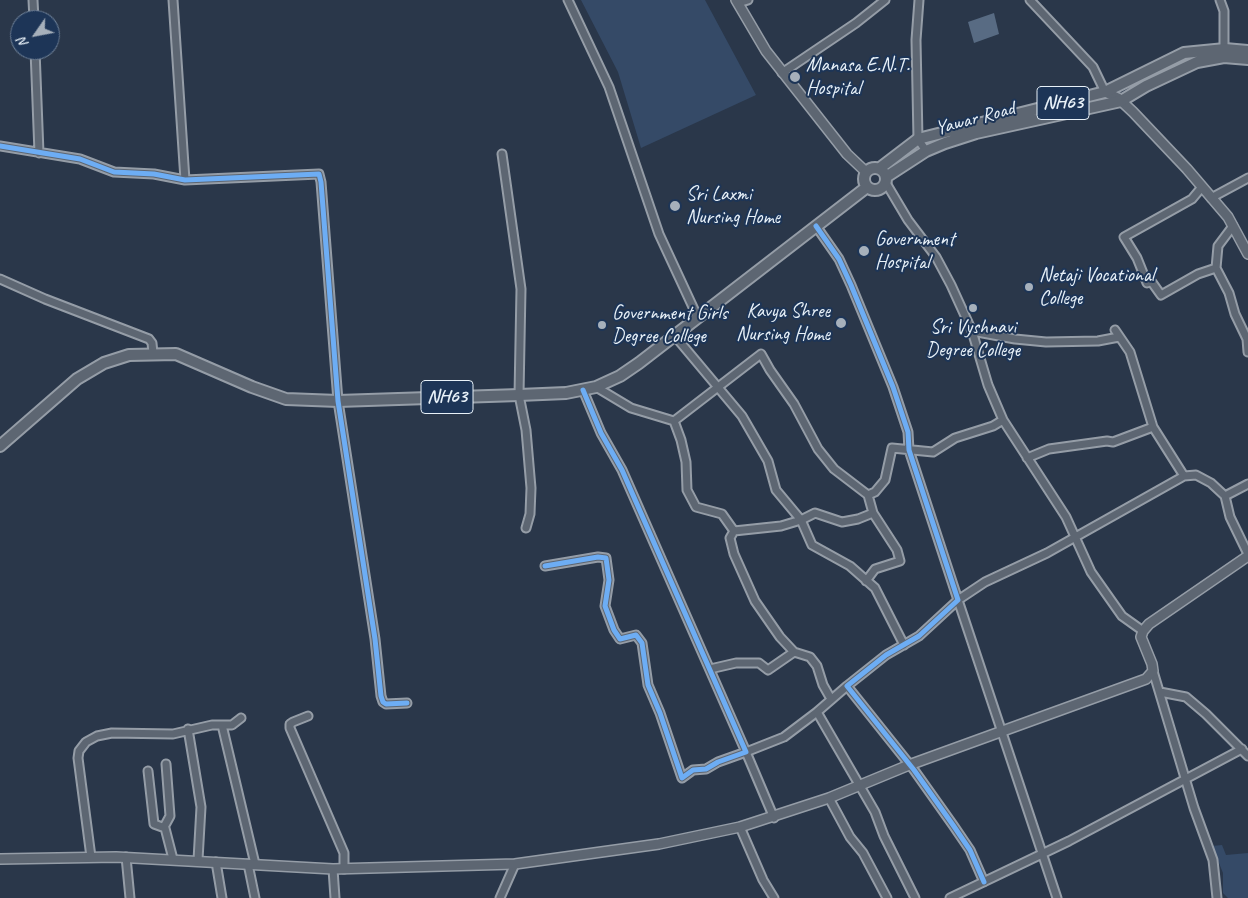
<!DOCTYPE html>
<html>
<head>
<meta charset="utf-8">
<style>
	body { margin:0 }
	#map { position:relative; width:1248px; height:898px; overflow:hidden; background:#2a374a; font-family:Caveat,sans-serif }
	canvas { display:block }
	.north { position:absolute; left:10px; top:10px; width:50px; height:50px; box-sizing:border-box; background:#1d3557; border:1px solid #6e8097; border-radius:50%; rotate:237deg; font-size:14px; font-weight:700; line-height:20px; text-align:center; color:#e8f1f8 }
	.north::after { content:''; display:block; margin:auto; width:18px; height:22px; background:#a6b0bb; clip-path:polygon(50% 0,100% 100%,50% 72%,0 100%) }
</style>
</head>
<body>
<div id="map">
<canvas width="1248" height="898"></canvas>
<div class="north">N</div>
</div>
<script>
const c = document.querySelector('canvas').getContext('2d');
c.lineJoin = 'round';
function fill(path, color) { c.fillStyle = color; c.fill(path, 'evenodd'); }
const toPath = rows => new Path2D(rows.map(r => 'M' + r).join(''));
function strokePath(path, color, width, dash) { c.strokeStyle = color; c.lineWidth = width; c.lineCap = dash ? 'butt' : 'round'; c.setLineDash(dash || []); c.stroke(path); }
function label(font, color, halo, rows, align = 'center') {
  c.font = font + ' Caveat,sans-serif'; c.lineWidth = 4; c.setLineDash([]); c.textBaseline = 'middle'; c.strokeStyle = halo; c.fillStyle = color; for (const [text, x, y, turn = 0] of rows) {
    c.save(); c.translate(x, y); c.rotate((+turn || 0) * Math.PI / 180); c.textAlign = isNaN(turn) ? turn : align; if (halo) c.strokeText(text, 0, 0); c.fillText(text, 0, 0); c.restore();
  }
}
const green = toPath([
	[581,0,705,0,756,95,641,148,618,72],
	[1222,845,1226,855,1248,853,1248,898,1228,898,1223,893,1223,873,1212,846]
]);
const water = toPath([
	[994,13,999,34,974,43,968,22]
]);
const minor = toPath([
	[33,0,34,20],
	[173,0,185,180],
	[568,0,609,87,659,234,698,318],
	[919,0,916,40,918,139,926,151],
	[1030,0,1093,67,1105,92],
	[1220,0,1224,11,1224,52],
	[738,3,748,0],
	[35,50,39,153],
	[782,73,856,23,885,0],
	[0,146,80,159,114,172,154,174,185,180,319,174,321,182,338,401,375,639,381,696,383,702,386,704,407,703],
	[502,154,521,289,519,395,526,430,531,488,530,514,526,528],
	[886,183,908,220,936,257,951,285,972,331,988,385,1003,420,1066,517,1091,572,1122,616,1143,631],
	[1202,187,1192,199,1124,237,1137,258,1147,283,1151,281,1161,295,1198,274,1216,268,1218,246,1233,226],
	[1211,198,1248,178],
	[816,226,839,259,851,285,893,387,908,432,909,450,958,600,919,636,886,655,847,686,914,770,953,825,970,850,984,882],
	[1216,268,1229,293,1235,314,1247,339,1248,352],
	[0,279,45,299,149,339,152,343,153,353],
	[1115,330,1130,352,1153,427,1184,476,1196,475,1211,483,1225,496],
	[972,331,1015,339,1046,342,1098,341,1119,337],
	[675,336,742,416,768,461,776,490,801,520,812,545,850,566,875,588,904,645],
	[596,387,631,408,674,421],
	[1027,458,1049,449,1107,441,1113,442,1153,427],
	[1248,484,1225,496,1230,517,1248,554],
	[868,495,875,492,885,480,892,448,933,452,955,438,993,426,1003,420],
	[734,531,730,538,734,554,755,601,780,637,794,652,810,657,817,666,823,685,831,699],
	[545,566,598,557,606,558,609,580,605,606,614,630,620,639,636,635,642,643,648,685,660,713,682,778,693,770,706,769,718,762,746,752,622,470,601,433,583,390],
	[866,581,875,569,900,561,897,550,873,513,868,495,834,469,818,449,794,404,770,370,761,354,674,421,681,440,686,462,687,490,696,507,722,514,734,531,781,526,801,520,815,513,842,522,858,519,873,513],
	[710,669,736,663,759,663,768,670,794,652],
	[1153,671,1194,808,1213,860,1217,898],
	[847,686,817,712,875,812,884,836,915,898],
	[1160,692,1186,697,1206,714,1248,756],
	[308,716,293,722,290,724,290,728,344,853,344,869],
	[222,725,255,864],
	[188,729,201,807,198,860],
	[148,771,154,824,165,828,173,859],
	[829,798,850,837,863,853,887,898],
	[774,818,746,752,784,737,817,712],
	[164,827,170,816,166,764],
	[740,827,763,880,774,898],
	[91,857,78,758,79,751,86,742,97,736,112,733,173,734,212,725,232,725,241,718],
	[126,857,130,898],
	[216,862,222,898],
	[248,864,255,898],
	[333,869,335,898],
	[500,898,515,864],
	[950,898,1069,841,1242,749],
	[1057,898,958,600,985,582,1047,553,1184,476]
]);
const major = toPath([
	[736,0,766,51,847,154,866,172],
	[1105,92,1118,98,1133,112,1187,169,1228,217,1248,254],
	[0,859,116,857,333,869,515,864,659,844,740,827,829,798,909,765,1146,679,1153,671,1152,664,1141,637,1143,631,1149,624,1248,556]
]);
const highway = toPath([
	'864 179a11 11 0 1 1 22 0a11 11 0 1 1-22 0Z',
	[880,168,918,139,1105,92,1184,53,1225,49,1248,51],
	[886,177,926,151,945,143,976,133,1121,101,1146,86,1197,62,1224,57,1248,59],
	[0,446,77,379,104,363,129,355,176,354,252,387,286,399,338,401,519,395,566,393,596,387,620,376,639,363,867,187]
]);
const cycleway = toPath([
	[0,146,80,159,114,172,154,174,185,180,319,174,321,182,338,401,375,639,381,696,383,702,386,704,407,703],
	[816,226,839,259,851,285,893,387,908,432,909,450,958,600,919,636,886,655,847,686,914,770,953,825,970,850,984,882],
	[545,566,598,557,606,558,609,580,605,606,614,630,620,639,636,635,642,643,648,685,660,713,682,778,693,770,706,769,718,762,746,752,622,470,601,433,583,390]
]);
const markers = [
	[795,77,6,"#a6b0bb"],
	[675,206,6,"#a6b0bb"],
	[864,251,6,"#a6b0bb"],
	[1029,287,5,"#a6b0bb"],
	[973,308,5,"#a6b0bb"],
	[841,323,6,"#a6b0bb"],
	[602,325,5,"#a6b0bb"]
];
const shields = [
	[1063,103,52],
	[447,397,52]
];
const shieldNames = [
	["NH63",1063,103],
	["NH63",447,397]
];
const poiNames = [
	["Manasa E.N.T.",806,66],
	["Hospital",806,89],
	["Sri Laxmi",686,195],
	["Nursing Home",686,218],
	["Government",875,240],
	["Hospital",875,263],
	["Netaji Vocational",1039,276],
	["College",1039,299],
	["Kavya Shree",830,312,"right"],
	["Nursing Home",830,335,"right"],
	["Government Girls",612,314],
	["Degree College",612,337],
	["Sri Vyshnavi",973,328,"center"],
	["Degree College",973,351,"center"]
];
const streetNames = [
	["Yawar Road",975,119,-15]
];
fill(green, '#354a67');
fill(water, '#586b83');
strokePath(minor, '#959da7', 11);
strokePath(major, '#959da7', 12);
strokePath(highway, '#959da7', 14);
strokePath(minor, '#5d6672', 7);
strokePath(major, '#5d6672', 9);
strokePath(highway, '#5d6672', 10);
strokePath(cycleway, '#6dadf4', 5);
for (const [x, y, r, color] of markers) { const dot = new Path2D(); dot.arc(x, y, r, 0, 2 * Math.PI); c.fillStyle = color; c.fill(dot); strokePath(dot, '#1d3557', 2); }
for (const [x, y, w] of shields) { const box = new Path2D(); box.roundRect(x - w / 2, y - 16.5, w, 33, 4); c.fillStyle = '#1d3557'; c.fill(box); strokePath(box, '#e8f1f8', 1); }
label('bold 19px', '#e8f1f8', null, shieldNames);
label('20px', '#e8f1f8', '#1d3557', poiNames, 'left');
label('20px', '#e8f1f8', '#1d3557', streetNames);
</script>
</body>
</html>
